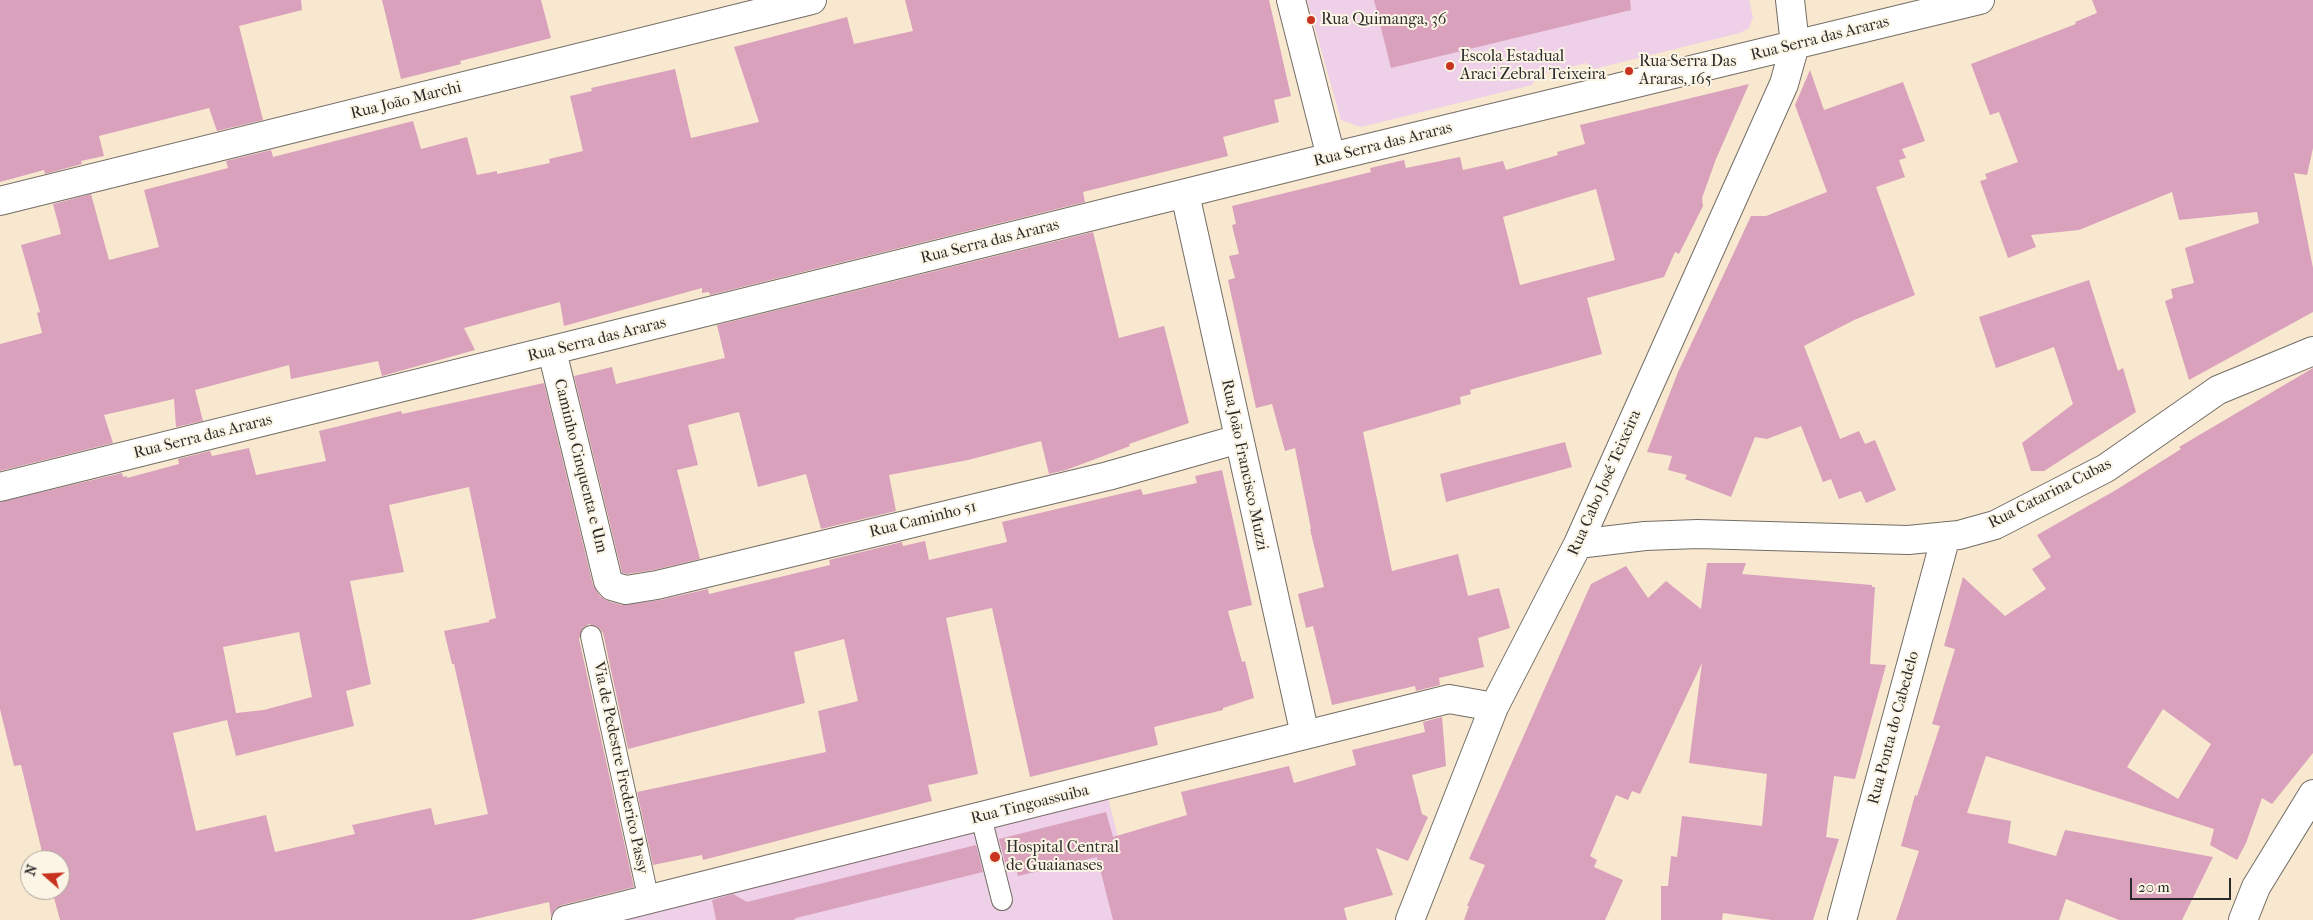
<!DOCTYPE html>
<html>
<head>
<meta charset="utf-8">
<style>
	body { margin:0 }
	#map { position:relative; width:2313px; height:920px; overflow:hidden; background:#f8e8d0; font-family:"IM FELL French Canon",serif }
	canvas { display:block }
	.north { position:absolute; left:20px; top:850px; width:50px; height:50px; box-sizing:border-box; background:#fcf5e5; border:1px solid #a8a49b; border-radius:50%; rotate:289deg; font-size:14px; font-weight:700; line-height:20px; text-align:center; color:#2b2b2b }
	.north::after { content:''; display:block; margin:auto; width:18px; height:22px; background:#c8321e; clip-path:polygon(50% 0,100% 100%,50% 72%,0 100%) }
	.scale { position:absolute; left:2130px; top:878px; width:101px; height:22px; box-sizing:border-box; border:2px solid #2b2b2b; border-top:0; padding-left:6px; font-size:15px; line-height:18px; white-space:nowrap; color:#2b2b2b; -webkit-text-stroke:4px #fcf5e5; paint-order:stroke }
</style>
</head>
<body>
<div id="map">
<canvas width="2313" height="920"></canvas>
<div class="north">N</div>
<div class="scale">20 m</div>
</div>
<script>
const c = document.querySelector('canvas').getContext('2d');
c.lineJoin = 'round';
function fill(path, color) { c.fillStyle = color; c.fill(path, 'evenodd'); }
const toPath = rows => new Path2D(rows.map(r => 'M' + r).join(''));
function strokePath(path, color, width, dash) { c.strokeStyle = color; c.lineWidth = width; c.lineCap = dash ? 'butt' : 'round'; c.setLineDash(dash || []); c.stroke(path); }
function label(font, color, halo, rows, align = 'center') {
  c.font = font + ' "IM FELL French Canon",serif'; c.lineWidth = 4; c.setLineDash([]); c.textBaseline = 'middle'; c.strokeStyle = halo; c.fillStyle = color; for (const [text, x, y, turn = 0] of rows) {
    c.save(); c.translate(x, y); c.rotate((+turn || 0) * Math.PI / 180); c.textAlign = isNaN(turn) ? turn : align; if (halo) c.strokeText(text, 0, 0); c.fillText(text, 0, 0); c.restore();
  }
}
const built = toPath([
	[1307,0,1749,0,1753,17,1749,28,1740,33,1594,69,1586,63,1536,76,1532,85,1361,127,1341,120],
	[1107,794,1139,920,627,920]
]);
const building = toPath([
	[0,0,301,0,302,10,239,26,263,120,217,131,209,108,99,136,104,156,81,161,82,164,45,174,44,170,0,182],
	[382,0,541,0,551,38,460,61,461,64,401,79],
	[905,0,1269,0,1291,96,1274,100,1279,122,1223,137,1228,156,1083,192,1085,202,710,295,709,292,702,293,702,288,564,326,560,302,464,328,475,350,382,376,378,361,291,379,289,365,195,390,203,421,176,427,174,399,104,415,113,443,0,471,0,344,42,333,37,313,40,312,21,245,61,234,53,204,91,194,109,260,159,247,144,190,228,168,226,161,271,150,273,157,413,121,421,149,467,137,477,175,497,171,497,174,550,163,549,159,583,151,570,96,592,91,591,88,675,69,691,138,759,122,734,47,847,17,854,44,913,31],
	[1374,0,1630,0,1631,10,1391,68],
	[2092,0,2313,0,2313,148,2307,175,2294,173,2313,268,2313,312,2189,380,2165,301,2173,298,2171,289,2194,283,2185,248,2259,223,2257,212,2179,220,2172,192,2079,230,2031,235,2036,247,2008,258,1980,181,1987,179,1985,174,2018,162,1999,112,1990,115,1971,64,2076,24,2075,22,2097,13],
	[1810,70,1824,110,1903,82,1925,141,1902,149,1906,158,1899,160,1905,177,1876,187,1915,295,1854,320,1804,346,1840,439,1859,431,1865,444,1875,440,1896,490,1866,503,1861,491,1839,499,1831,479,1823,482,1801,426,1767,439,1755,437,1731,497,1685,479,1687,475,1668,470,1672,456,1647,452,1678,372,1751,216,1766,216,1827,192,1795,105],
	[1749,84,1716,159,1702,198,1703,206,1679,254,1675,252,1664,277,1587,298,1602,354,1470,390,1471,394,1460,397,1461,404,1363,432,1392,571,1458,554,1468,596,1499,588,1510,628,1478,638,1484,667,1439,678,1440,685,1416,691,1415,686,1332,705,1313,626,1306,628,1298,594,1324,587,1310,529,1311,529,1295,448,1285,451,1272,404,1256,408,1228,280,1235,278,1229,256,1239,254,1232,225,1236,224,1232,206,1371,172,1370,168,1404,160,1406,168,1460,157,1463,170,1503,161,1506,170,1558,155,1557,152,1585,144,1580,125],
	[1596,189,1615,260,1520,285,1503,217],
	[1093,232,1119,338,1164,326,1189,423,1129,444,1130,446,1066,470,1049,474,1041,441,968,460,889,475,896,511,821,529,806,474,758,487,739,412,688,425,698,465,677,470,700,559,654,570,627,574,622,573,574,376,612,367,616,384,725,358,717,325],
	[2089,280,2118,371,2123,368,2136,412,2044,471,2031,471,2022,443,2073,404,2054,347,1996,368,1979,317],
	[2313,368,2313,753,2272,804,2262,798,2246,843,2237,860,2210,845,2214,829,1986,756,1967,813,2011,821,2008,843,2056,856,2065,830,2213,857,2182,920,2119,920,2066,899,2059,920,1896,920,1919,851,1901,846,1915,795,1917,796,1940,726,1932,724,1955,649,1944,646,1963,577,2005,616,2046,589,2032,569,2051,557,2037,535,2116,490,2181,449,2179,447],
	[2163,709,2211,744,2178,799,2127,767],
	[544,383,593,585,600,596,608,601,622,605,660,600,708,589,709,594,830,565,829,560,902,542,903,546,925,541,929,560,1007,542,1002,522,1141,489,1143,495,1197,483,1195,476,1222,470,1252,605,1228,611,1242,662,1245,661,1254,698,1223,708,1223,710,1154,727,1158,745,1030,777,992,608,946,618,978,774,928,785,932,801,703,860,702,855,653,865,637,792,826,752,818,711,858,701,844,639,794,652,805,703,628,749,603,633,599,628,589,624,583,628,579,639,634,887,562,905,555,909,551,916,549,902,471,920,60,920,52,890,60,890,60,860,44,860,21,765,14,766,0,709,0,502,122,473,123,477,127,476,127,478,179,464,178,459,210,451,212,456,249,448,256,475,326,461,319,431,401,411,402,414],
	[469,487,496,618,489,620,489,622,444,631,452,664,454,664,488,814,435,825,431,808,352,825,355,834,275,852,266,815,196,831,173,733,227,720,236,756,354,726,346,691,371,684,350,581,404,572,389,505],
	[299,632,312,697,264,710,236,713,223,647],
	[1565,442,1572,467,1446,502,1440,474],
	[1707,563,1746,563,1742,574,1872,585,1872,587,1875,587,1870,664,1886,665,1855,779,1834,776,1826,837,1839,839,1813,920,1772,920,1723,913,1722,920,1661,920,1661,886,1668,886,1671,856,1677,857,1682,816,1762,826,1767,774,1689,763,1702,663,1640,794,1632,791,1628,800,1616,795,1590,856,1597,860,1594,867,1623,880,1605,920,1464,920,1469,906,1467,906,1485,865,1469,859,1591,584,1626,566,1648,598,1666,581,1701,609],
	[1442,717,1446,766,1412,775,1422,814,1428,817,1408,861,1376,848,1393,895,1344,908,1347,920,1113,920,1097,857,1018,876,1015,864,1006,866,999,839,1106,812,1113,837,1187,815,1181,792,1289,766,1294,783,1356,765,1352,750,1425,732,1423,722],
	[976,845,983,872,796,918,794,920,716,920,712,900,733,894,747,902]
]);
const lane = toPath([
	[591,636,649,901],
	[981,817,1002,900]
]);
const street = toPath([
	[1291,0,1331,157],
	[1185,194,1305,735],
	[0,201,812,0],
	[552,351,608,581,612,586,626,590,657,585,1108,476,1239,439],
	[0,487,1331,157,1980,0],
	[1578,544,1645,536,1698,534,1908,540,1959,535,1995,525,2106,468,2218,390,2313,351],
	[566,920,1449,699,1494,707],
	[1410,920,1494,707,1578,544,1784,84,1795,45,1790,0],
	[1842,920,1946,536],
	[2243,920,2256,887,2313,794]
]);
const markers = [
	[1311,20,5,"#c8321e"],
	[1450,66,5,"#c8321e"],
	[1629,71,5,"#c8321e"],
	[995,857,6,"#c8321e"]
];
const poiNames = [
	["Rua Quimanga, 36",1321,20],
	["Escola Estadual",1460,57],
	["Araci Zebral Teixeira",1460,75],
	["Rua Serra Das",1639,62],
	["Araras, 165",1639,80],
	["Hospital Central",1006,848],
	["de Guaianases",1006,866]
];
const streetNames = [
	["Rua Serra das Araras",1820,39,-14],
	["Rua João Marchi",406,101,-14],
	["Rua Serra das Araras",1383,145,-14],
	["Rua Serra das Araras",990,242,-14],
	["Rua Serra das Araras",597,340,-14],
	["Rua Serra das Araras",203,437,-14],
	["Rua João Francisco Muzzi",1244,465,78],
	["Caminho Cinquenta e Um",580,466,76],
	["Rua Cabo José Teixeira",1605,483,-66],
	["Rua Catarina Cubas",2050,494,-27],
	["Rua Caminho 51",923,520,-14],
	["Rua Ponta do Cabedelo",1894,728,-75],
	["Via de Pedestre Frederico Passy",620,768,78],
	["Rua Tingoassuiba",1030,805,-14]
];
fill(built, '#eed0e8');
fill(building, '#d9a1bb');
strokePath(lane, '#736d65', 22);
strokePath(street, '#736d65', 30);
strokePath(lane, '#fff', 20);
strokePath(street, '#fff', 28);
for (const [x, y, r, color] of markers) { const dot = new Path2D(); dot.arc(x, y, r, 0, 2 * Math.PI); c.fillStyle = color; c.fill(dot); strokePath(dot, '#fcf5e5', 2); }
label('16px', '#2b2b2b', '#fcf5e5', poiNames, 'left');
label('16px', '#2b2b2b', '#fcf5e5', streetNames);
</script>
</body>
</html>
